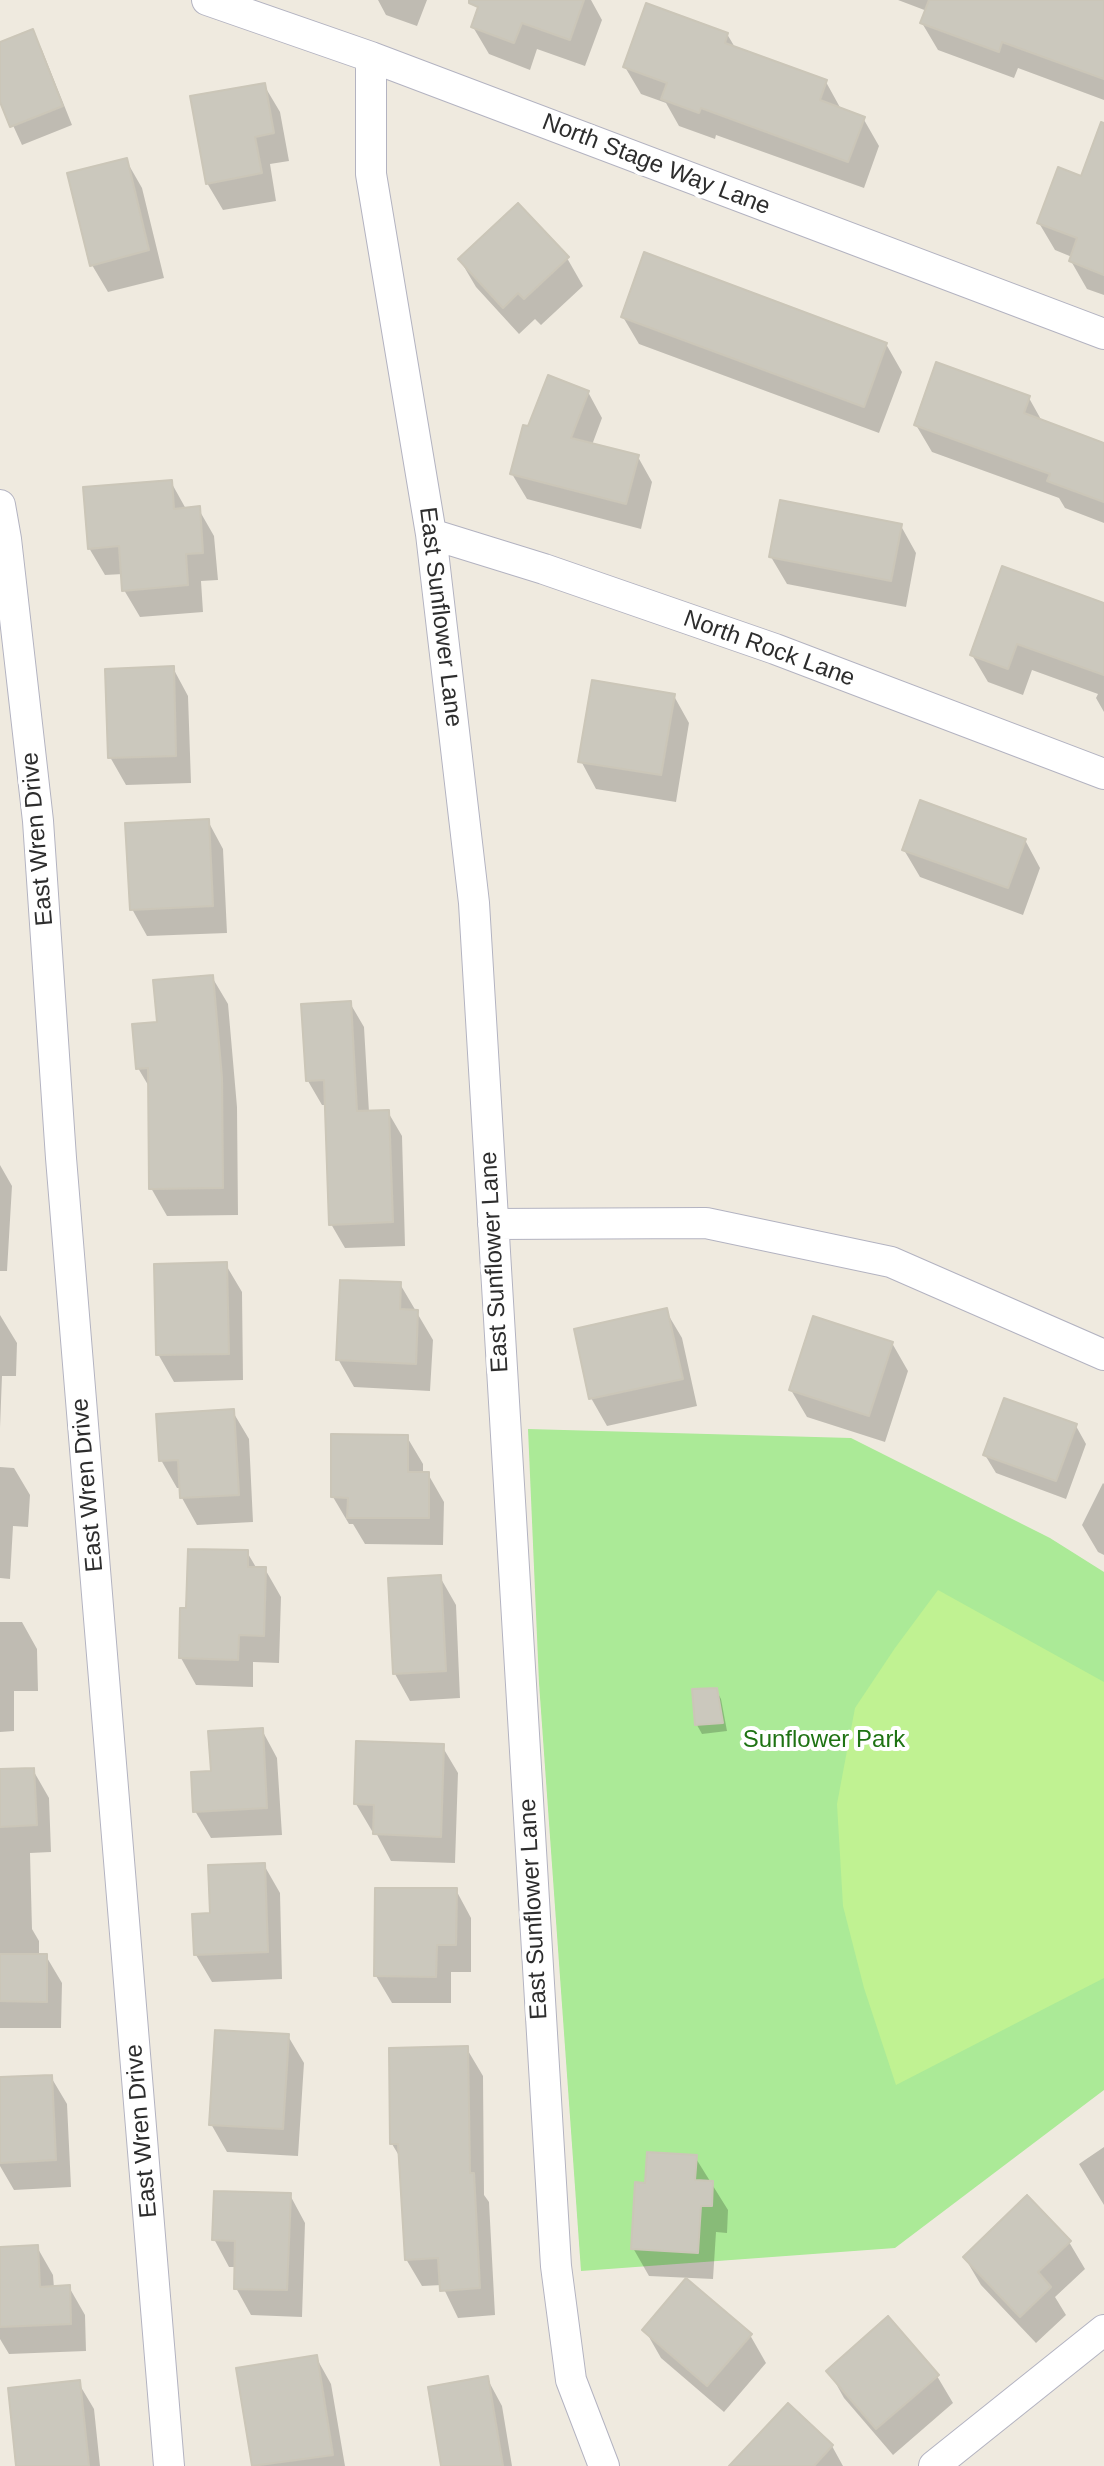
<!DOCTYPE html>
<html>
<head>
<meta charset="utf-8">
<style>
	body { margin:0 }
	canvas { display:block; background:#efeadf }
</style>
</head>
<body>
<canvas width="1104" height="2466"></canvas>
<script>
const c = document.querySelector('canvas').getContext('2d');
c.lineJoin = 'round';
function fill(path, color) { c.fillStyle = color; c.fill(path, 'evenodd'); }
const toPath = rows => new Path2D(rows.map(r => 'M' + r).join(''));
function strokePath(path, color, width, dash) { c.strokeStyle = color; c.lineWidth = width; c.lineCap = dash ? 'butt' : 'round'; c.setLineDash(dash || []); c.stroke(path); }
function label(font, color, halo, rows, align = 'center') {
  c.font = font + ' Helvetica,sans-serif'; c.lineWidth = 8; c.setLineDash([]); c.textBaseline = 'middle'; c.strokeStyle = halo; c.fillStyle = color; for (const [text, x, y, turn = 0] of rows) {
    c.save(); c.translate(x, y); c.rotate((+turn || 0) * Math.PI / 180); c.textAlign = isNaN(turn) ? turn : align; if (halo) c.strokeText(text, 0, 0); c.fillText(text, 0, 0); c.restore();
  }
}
const green = toPath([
	[528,1429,851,1438,1050,1538,1104,1572,1104,2090,895,2248,581,2271,539,1683]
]);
const pitch = toPath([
	[938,1590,1104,1682,1104,1978,896,2085,864,1988,843,1906,837,1804,855,1708,895,1648]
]);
const shadow = toPath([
	[378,0,427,0,417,26,386,15],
	[483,0,591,0,602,20,585,66,537,49,530,70,489,54,473,27],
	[898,0,1104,0,1104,100,1018,68,1014,78,938,50,922,23,927,11],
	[32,31,42,50,72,125,22,145,0,97,0,44],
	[727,34,736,49,826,82,842,111,863,118,879,146,864,188,716,135,715,139,679,126,666,103,641,94,625,67],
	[264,85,280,112,289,161,270,164,276,201,223,210,207,183],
	[126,160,142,188,164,278,108,292,92,265],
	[1104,170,1104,295,1087,289,1071,261,1072,257,1055,250,1039,223,1082,178],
	[567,258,583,286,541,325,535,319,519,334,476,287,460,260],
	[623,317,886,344,902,372,879,433,639,344],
	[588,392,602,418,592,445,638,457,652,482,641,529,527,499,512,474,529,429],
	[1029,398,1043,423,1104,445,1104,523,1065,508,1059,498,932,452,916,425],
	[171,482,186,509,198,508,214,536,218,580,201,581,203,612,140,617,124,590,123,574,105,575,89,548],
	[901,526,916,553,906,607,787,584,771,557],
	[1104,620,1104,712,1096,698,1098,694,1032,670,1023,695,988,682,972,655],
	[173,668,188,696,191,783,126,785,110,757],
	[674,696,689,723,676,802,596,789,581,761],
	[208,821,223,849,227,933,147,936,132,909],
	[1025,840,1040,868,1023,915,920,877,904,850],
	[212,977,228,1004,237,1107,238,1215,167,1216,151,1188,151,1090,138,1068,159,1024],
	[350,1003,364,1027,369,1112,388,1112,402,1136,405,1246,345,1248,331,1224,327,1105,322,1105,308,1081],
	[0,1165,12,1186,7,1271,0,1271],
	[226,1265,242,1292,243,1380,174,1382,158,1354],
	[400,1284,433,1340,430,1391,354,1387,338,1359],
	[666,1311,682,1338,697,1406,607,1426,591,1398],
	[0,1315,17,1343,16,1376,2,1376,0,1428],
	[892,1343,908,1371,885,1442,807,1417,791,1390],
	[233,1412,249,1439,253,1522,197,1525,182,1498,181,1488,177,1488,161,1460],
	[1076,1426,1086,1444,1066,1499,996,1473,985,1455],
	[407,1437,423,1464,423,1474,428,1474,444,1502,443,1545,365,1544,353,1524,349,1524,333,1497],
	[0,1467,14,1468,30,1495,28,1527,13,1526,10,1579,0,1578],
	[1103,1483,1104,1484,1104,1555,1098,1552,1082,1525],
	[247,1552,257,1569,265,1569,281,1597,279,1663,253,1662,253,1687,196,1685,181,1658,188,1610],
	[440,1577,456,1605,460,1698,410,1701,395,1674],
	[0,1622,22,1622,37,1649,38,1691,14,1691,14,1731,0,1732],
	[716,1690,721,1699,727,1731,702,1734,697,1725],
	[262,1730,277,1758,282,1835,211,1838,195,1811,213,1773],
	[442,1746,458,1773,455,1863,391,1861,375,1831,372,1831,356,1804],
	[33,1770,49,1798,51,1852,30,1853,32,1929,39,1941,39,1956,46,1956,62,1983,61,2028,0,2028,0,1771],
	[264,1865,280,1893,282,1979,212,1982,196,1955,212,1915],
	[456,1890,471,1918,471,1972,451,1972,451,2003,392,2003,376,1976],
	[288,2036,304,2063,298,2156,227,2152,211,2124],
	[467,2049,483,2076,484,2195,489,2202,495,2315,458,2318,442,2285,422,2286,406,2259,401,2159,392,2144],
	[51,2077,67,2104,71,2187,14,2190,0,2166,0,2079],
	[1104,2147,1104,2205,1079,2164],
	[695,2157,728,2210,727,2233,716,2232,713,2279,649,2276,633,2248,647,2185],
	[290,2195,305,2223,302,2317,251,2315,236,2288,236,2267,229,2267,214,2239],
	[1069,2242,1085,2269,1055,2297,1066,2315,1036,2343,981,2285,965,2258],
	[37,2247,53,2275,54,2288,69,2287,85,2315,86,2351,9,2354,0,2339,0,2249],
	[645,2330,750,2335,766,2363,724,2412,661,2358],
	[316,2357,331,2384,345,2466,254,2466,238,2369],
	[829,2371,937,2376,953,2403,893,2455,844,2398],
	[487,2378,502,2406,512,2466,443,2466],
	[78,2382,94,2409,100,2466,18,2466],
	[832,2446,843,2466,732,2466]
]);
const building = toPath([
	[469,0,584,0,570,40,522,23,514,43,471,27,478,7,469,3,469,0],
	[929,0,1104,0,1104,79,1002,42,999,52,920,23,929,0],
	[646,3,728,33,725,43,827,80,820,100,865,117,848,162,701,108,699,113,661,99,667,83,623,67,646,3],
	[33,29,63,106,10,127,0,102,0,42,33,29],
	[265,83,274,133,255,137,262,173,206,184,190,96,265,83],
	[1101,122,1104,123,1104,275,1069,261,1077,238,1037,223,1058,167,1081,176,1101,122],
	[127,158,149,250,90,266,67,173,127,158],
	[518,203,569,257,524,299,518,293,503,308,458,259,518,203],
	[644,252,887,343,864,407,621,317,644,252],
	[936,362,1030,396,1024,413,1104,443,1104,502,1047,481,1050,474,914,425,936,362],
	[548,375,589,391,571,438,639,455,626,504,510,474,523,425,528,426,548,375],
	[172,480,174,509,200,506,203,553,186,554,188,585,122,591,119,546,88,549,83,487,172,480],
	[780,500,902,524,891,581,769,557,780,500],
	[1002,566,1104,603,1104,675,1017,644,1008,669,970,655,1002,566],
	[174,666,176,756,108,758,105,669,174,666],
	[592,680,675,694,661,775,578,762,592,680],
	[920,800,1026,839,1008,888,902,850,920,800],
	[209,819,213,906,130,910,125,823,209,819],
	[213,975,222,1078,223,1188,149,1189,148,1068,136,1069,132,1024,157,1022,153,980,213,975],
	[351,1001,357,1111,389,1110,393,1222,329,1225,324,1080,306,1081,301,1004,351,1001],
	[227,1262,229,1354,156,1355,154,1264,227,1262],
	[340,1280,401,1282,400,1309,418,1310,416,1364,336,1360,340,1280],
	[667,1308,683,1379,589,1399,574,1329,667,1308],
	[813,1316,893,1342,869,1416,789,1390,813,1316],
	[1004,1398,1077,1424,1056,1481,983,1455,1004,1398],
	[234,1409,239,1495,180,1498,178,1460,159,1461,156,1414,234,1409],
	[331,1434,408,1435,408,1472,429,1472,429,1518,347,1518,348,1498,331,1497,331,1434],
	[188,1549,248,1550,248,1567,266,1567,264,1636,239,1635,238,1660,179,1658,180,1608,186,1608,188,1549],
	[441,1575,446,1671,393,1674,388,1578,441,1575],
	[717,1688,723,1723,695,1725,692,1689,717,1688],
	[263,1728,267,1808,193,1812,191,1772,211,1771,208,1731,263,1728],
	[356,1741,444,1744,441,1837,373,1834,374,1805,354,1804,356,1741],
	[34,1768,37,1825,0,1827,0,1769,34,1768],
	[265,1863,268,1952,194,1955,192,1914,210,1913,208,1865,265,1863],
	[375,1888,457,1888,456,1945,437,1945,436,1977,374,1976,375,1888],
	[0,1954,47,1954,47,2002,0,2001,0,1954],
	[215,2030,289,2034,283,2129,209,2125,215,2030],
	[468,2046,470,2173,474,2173,480,2288,440,2291,438,2258,405,2260,398,2144,390,2144,389,2048,468,2046],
	[52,2075,56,2160,0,2163,0,2077,52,2075],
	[647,2152,697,2155,695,2180,713,2181,712,2206,701,2206,698,2253,631,2249,635,2182,645,2183,647,2152],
	[214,2191,291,2193,287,2290,234,2289,235,2241,212,2240,214,2191],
	[1027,2195,1071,2241,1038,2272,1051,2287,1020,2317,963,2257,1027,2195],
	[38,2245,40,2287,70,2285,71,2324,0,2327,0,2247,38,2245],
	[686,2278,752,2334,707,2386,642,2330,686,2278],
	[888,2316,939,2375,876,2429,826,2371,888,2316],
	[317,2355,333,2455,252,2466,236,2368,317,2355],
	[488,2376,503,2466,441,2466,428,2387,488,2376],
	[80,2380,89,2466,16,2466,8,2388,80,2380],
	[788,2403,833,2445,814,2466,729,2466,788,2403]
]);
const street = toPath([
	[207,0,371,57,1104,334],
	[371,57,371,174,431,534,474,903,556,2266,571,2380,604,2466],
	[0,505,6,539,38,821,61,1158,169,2466],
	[431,534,544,569,775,649,1104,774],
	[493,1224,706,1223,891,1262,1104,1355],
	[934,2466,1104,2330]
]);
const streetNames = [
	["North Stage Way Lane",656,165,21],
	["East Sunflower Lane",440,617,83],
	["North Rock Lane",769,649,20],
	["East Wren Drive",38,839,-95],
	["East Sunflower Lane",495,1262,-93],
	["East Wren Drive",88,1485,-95],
	["East Sunflower Lane",534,1909,-93],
	["East Wren Drive",142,2131,-95]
];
const parkNames = [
	["Sunflower Park",824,1740]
];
fill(green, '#abea97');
fill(pitch, '#c0f292');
fill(shadow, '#0003');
fill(building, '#cbc8bd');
strokePath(building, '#cbc6b8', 2);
strokePath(street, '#b3b3c1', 32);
strokePath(street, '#fff', 30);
label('24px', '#2d2d2d', '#fff', streetNames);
label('24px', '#1f7314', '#fff', parkNames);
</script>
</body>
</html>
